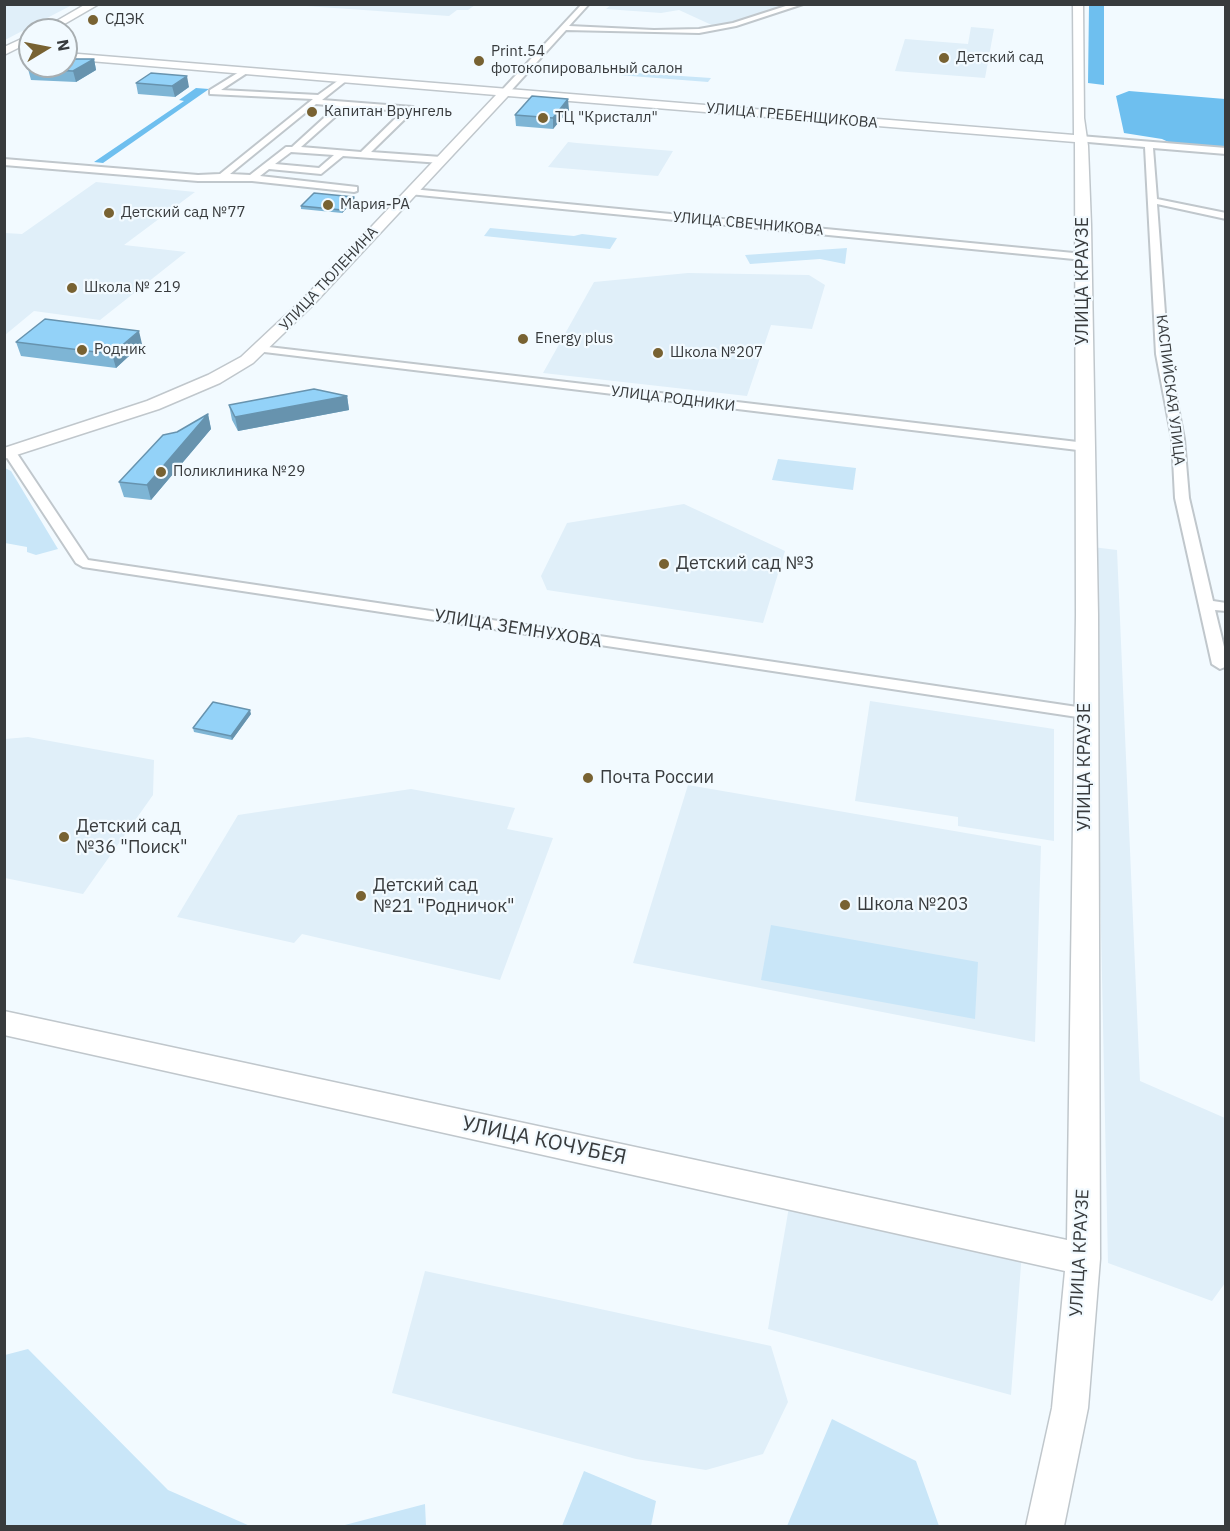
<!DOCTYPE html>
<html>
<head>
<meta charset="utf-8">
<style>
	body { margin:0 }
	#map { position:relative; width:1230px; height:1531px; overflow:hidden; background:#f2faff; font-family:"IBM Plex Sans",sans-serif }
	canvas { display:block }
	.frame { position:absolute; inset:0; border:6px solid #383b3d; pointer-events:none }
	.north { position:absolute; left:18px; top:18px; width:60px; height:60px; box-sizing:border-box; background:#f2faff; border:2px solid #a8aeb1; border-radius:50%; rotate:80deg; font-size:16px; font-weight:700; line-height:24px; text-align:center; color:#383b3d }
	.north::after { content:''; display:block; margin:auto; width:21px; height:27px; background:#786232; clip-path:polygon(50% 0,100% 100%,50% 72%,0 100%) }
</style>
</head>
<body>
<div id="map">
<canvas width="1230" height="1531"></canvas>
<div class="frame"></div>
<div class="north">N</div>
</div>
<script>
const c = document.querySelector('canvas').getContext('2d');
c.lineJoin = 'round';
function fill(path, color) { c.fillStyle = color; c.fill(path, 'evenodd'); }
const toPath = rows => new Path2D(rows.map(r => 'M' + r).join(''));
function strokePath(path, color, width, dash) { c.strokeStyle = color; c.lineWidth = width; c.lineCap = dash ? 'butt' : 'round'; c.setLineDash(dash || []); c.stroke(path); }
function label(font, color, halo, rows, align = 'center') {
  c.font = font + ' "IBM Plex Sans",sans-serif'; c.lineWidth = 4.5; c.setLineDash([]); c.textBaseline = 'middle'; c.strokeStyle = halo; c.fillStyle = color; for (const [text, x, y, turn = 0] of rows) {
    c.save(); c.translate(x, y); c.rotate((+turn || 0) * Math.PI / 180); c.textAlign = isNaN(turn) ? turn : align; if (halo) c.strokeText(text, 0, 0); c.fillText(text, 0, 0); c.restore();
  }
}
const built = toPath([
	[5,4,72,4,72,5,5,40],
	[308,4,475,5,468,10,457,10,449,16,306,6],
	[612,4,790,5,716,27,679,10,661,13,606,9],
	[971,27,994,29,985,78,895,71,905,39,968,44],
	[568,142,577,143,673,151,658,176,548,167],
	[96,182,195,192,124,245,186,252,100,320,34,311,5,335,5,233,22,234],
	[688,273,809,275,825,285,812,329,771,325,747,396,543,373,594,282],
	[684,504,785,551,763,623,547,590,541,576,567,523],
	[1093,547,1117,550,1140,1081,1225,1118,1225,1283,1212,1301,1108,1263],
	[870,701,1054,729,1054,841,958,826,958,817,855,801],
	[28,737,154,760,153,795,83,894,5,878,5,739],
	[688,785,1041,846,1035,1042,633,963],
	[411,789,515,808,507,829,553,838,500,980,302,934,294,943,177,917,238,815],
	[790,1201,1022,1252,1011,1395,768,1329],
	[425,1271,771,1346,788,1402,763,1454,706,1470,636,1459,392,1393]
]);
const green = toPath([
	[621,72,711,78,708,82,618,75],
	[490,228,574,236,582,234,617,238,610,249,484,236],
	[847,248,845,264,820,259,750,264,745,255],
	[778,459,856,468,853,490,772,480],
	[5,468,11,471,58,549,36,555,27,552,27,547,5,543],
	[771,925,978,962,975,1019,761,980],
	[28,1349,168,1490,250,1526,5,1526,5,1355],
	[832,1419,916,1461,939,1526,787,1526],
	[584,1471,656,1501,651,1526,562,1526],
	[425,1504,426,1526,341,1526]
]);
const forest = toPath([
	[1089,5,1104,5,1104,85,1088,83],
	[196,88,209,89,103,163,94,162,184,101,179,100],
	[1129,91,1225,99,1225,154,1179,147,1162,139,1124,133,1116,96]
]);
const street = toPath([
	[582,4,589,4,569,26,654,30,699,29,733,23,792,4,803,4,736,26,699,33,566,30,508,94,502,94,502,90,582,4],
	[244,69,247,73,221,90,318,95,343,77,346,81,322,100,413,107,413,111,371,152,441,157,445,160,441,163,343,156,321,174,269,169,260,176,357,187,357,191,354,192,252,181,198,181,4,165,4,159,198,175,220,174,313,99,210,94,210,90,244,69],
	[316,104,337,106,292,147,286,147,250,175,230,174,316,104],
	[346,107,403,111,361,152,301,147,346,107],
	[291,152,334,155,319,168,275,164,291,152],
	[1080,136,1226,148,1226,154,1153,148,1157,199,1226,213,1226,219,1157,204,1168,354,1184,439,1189,498,1213,601,1226,603,1226,611,1215,610,1226,655,1225,667,1220,669,1212,664,1175,498,1172,439,1156,354,1145,147,1077,141,1080,136],
	[412,189,1084,254,1089,257,1084,260,409,194,409,190,412,189],
	[260,346,1086,443,1092,447,1086,451,256,351,254,349,260,346],
	[10,448,14,449,88,560,1084,708,1092,713,1084,718,83,567,76,563,4,453,6,449,10,448]
]);
const secondary = toPath([
	[86,4,99,4,54,30,41,30,86,4],
	[1073,4,1083,4,1084,118,1088,146,1091,225,1098,615,1100,1259,1088,1408,1064,1526,1026,1526,1052,1408,1065,1271,4,1035,4,1011,1067,1240,1076,615,1075,142,508,96,314,304,253,363,220,383,159,409,4,459,4,448,147,401,208,375,241,357,304,298,496,95,66,59,66,53,1074,135,1073,4],
	[30,35,30,42,4,55,4,47,30,35]
]);
const wall = toPath([
	[94,59,96,70,76,82,31,80,28,69],
	[136,83,189,87,175,97,138,94],
	[569,110,553,129,516,126,515,115],
	[355,200,342,213,301,209,301,206],
	[16,342,142,344,116,368,21,356],
	[347,395,349,410,238,431,232,420,229,405],
	[208,414,211,429,151,500,124,497,119,482,177,432],
	[251,714,232,740,194,732,193,728]
]);
const shadedWall = toPath([
	[94,59,96,70,76,82,73,71],
	[187,76,189,87,175,97,172,86],
	[568,99,569,110,553,129,553,118],
	[354,197,355,200,342,213,342,210],
	[139,331,142,344,116,368,112,354],
	[347,396,349,410,238,431,235,417],
	[208,414,211,429,151,500,147,485],
	[250,710,251,714,232,740,231,736]
]);
const building = toPath([
	[66,59,94,59,73,71,28,69,38,66,66,66,66,59],
	[151,73,187,76,172,86,136,83,151,73],
	[532,96,568,99,553,118,515,115,532,96],
	[314,193,354,197,342,210,301,206,314,193],
	[45,319,139,331,112,354,16,342,45,319],
	[314,389,347,396,235,417,229,405,314,389],
	[208,414,147,485,119,482,163,435,177,432,208,414],
	[213,702,250,710,231,736,193,728,213,702]
]);
const markers = [
	[93,20,6,"#786232"],
	[944,58,6,"#786232"],
	[479,61,6,"#786232"],
	[312,112,6,"#786232"],
	[543,118,6,"#786232"],
	[328,205,6,"#786232"],
	[109,213,6,"#786232"],
	[72,288,6,"#786232"],
	[523,339,6,"#786232"],
	[82,350,6,"#786232"],
	[658,353,6,"#786232"],
	[161,472,6,"#786232"],
	[664,564,6,"#786232"],
	[588,778,6,"#786232"],
	[64,837,6,"#786232"],
	[361,896,6,"#786232"],
	[845,905,6,"#786232"]
];
const farPoinames = [
	["СДЭК",105,20],
	["Print.54",491,52],
	["фотокопировальный салон",491,69],
	["Детский сад",956,58],
	["Капитан Врунгель",324,112],
	["ТЦ \"Кристалл\"",555,118],
	["Мария-РА",340,205],
	["Детский сад №77",121,213],
	["Школа № 219",84,288],
	["Energy plus",535,339],
	["Родник",94,350],
	["Школа №207",670,353],
	["Поликлиника №29",173,472]
];
const farStreetnames = [
	["УЛИЦА ГРЕБЕНЩИКОВА",792,116,5],
	["УЛИЦА СВЕЧНИКОВА",748,224,5],
	["УЛИЦА ТЮЛЕНИНА",329,279,-47],
	["КАСПИЙСКАЯ УЛИЦА",1170,390,83],
	["УЛИЦА РОДНИКИ",673,399,7]
];
const streetNames = [
	["УЛИЦА КРАУЗЕ",1083,281,-90],
	["УЛИЦА ЗЕМНУХОВА",518,629,9],
	["УЛИЦА КРАУЗЕ",1085,767,-90],
	["УЛИЦА КРАУЗЕ",1080,1253,-87]
];
const poiNames = [
	["Детский сад №3",676,564],
	["Почта России",600,778],
	["Детский сад",76,827],
	["№36 \"Поиск\"",76,848],
	["Детский сад",373,886],
	["№21 \"Родничок\"",373,907],
	["Школа №203",857,905]
];
const nearStreetnames = [
	["УЛИЦА КОЧУБЕЯ",544,1141,12]
];
fill(built, '#e0eff9');
fill(green, '#c9e6f8');
fill(forest, '#6ebfef');
strokePath(street, '#c0c7cc', 4);
strokePath(secondary, '#c0c7cc', 3);
fill(street, '#fff');
fill(secondary, '#fff');
fill(wall, '#7eb5d5');
fill(shadedWall, '#6793ae');
fill(building, '#93d2f8');
strokePath(building, '#6793ae', 1.5);
for (const [x, y, r, color] of markers) { const dot = new Path2D(); dot.arc(x, y, r, 0, 2 * Math.PI); c.fillStyle = color; c.fill(dot); strokePath(dot, '#f2faff', 2); }
label('15px', '#383b3d', '#f2faff', farPoinames, 'left');
label('15px', '#383b3d', '#f2faff', farStreetnames);
label('18px', '#383b3d', '#f2faff', streetNames);
label('18px', '#383b3d', '#f2faff', poiNames, 'left');
label('21px', '#383b3d', '#f2faff', nearStreetnames);
</script>
</body>
</html>
